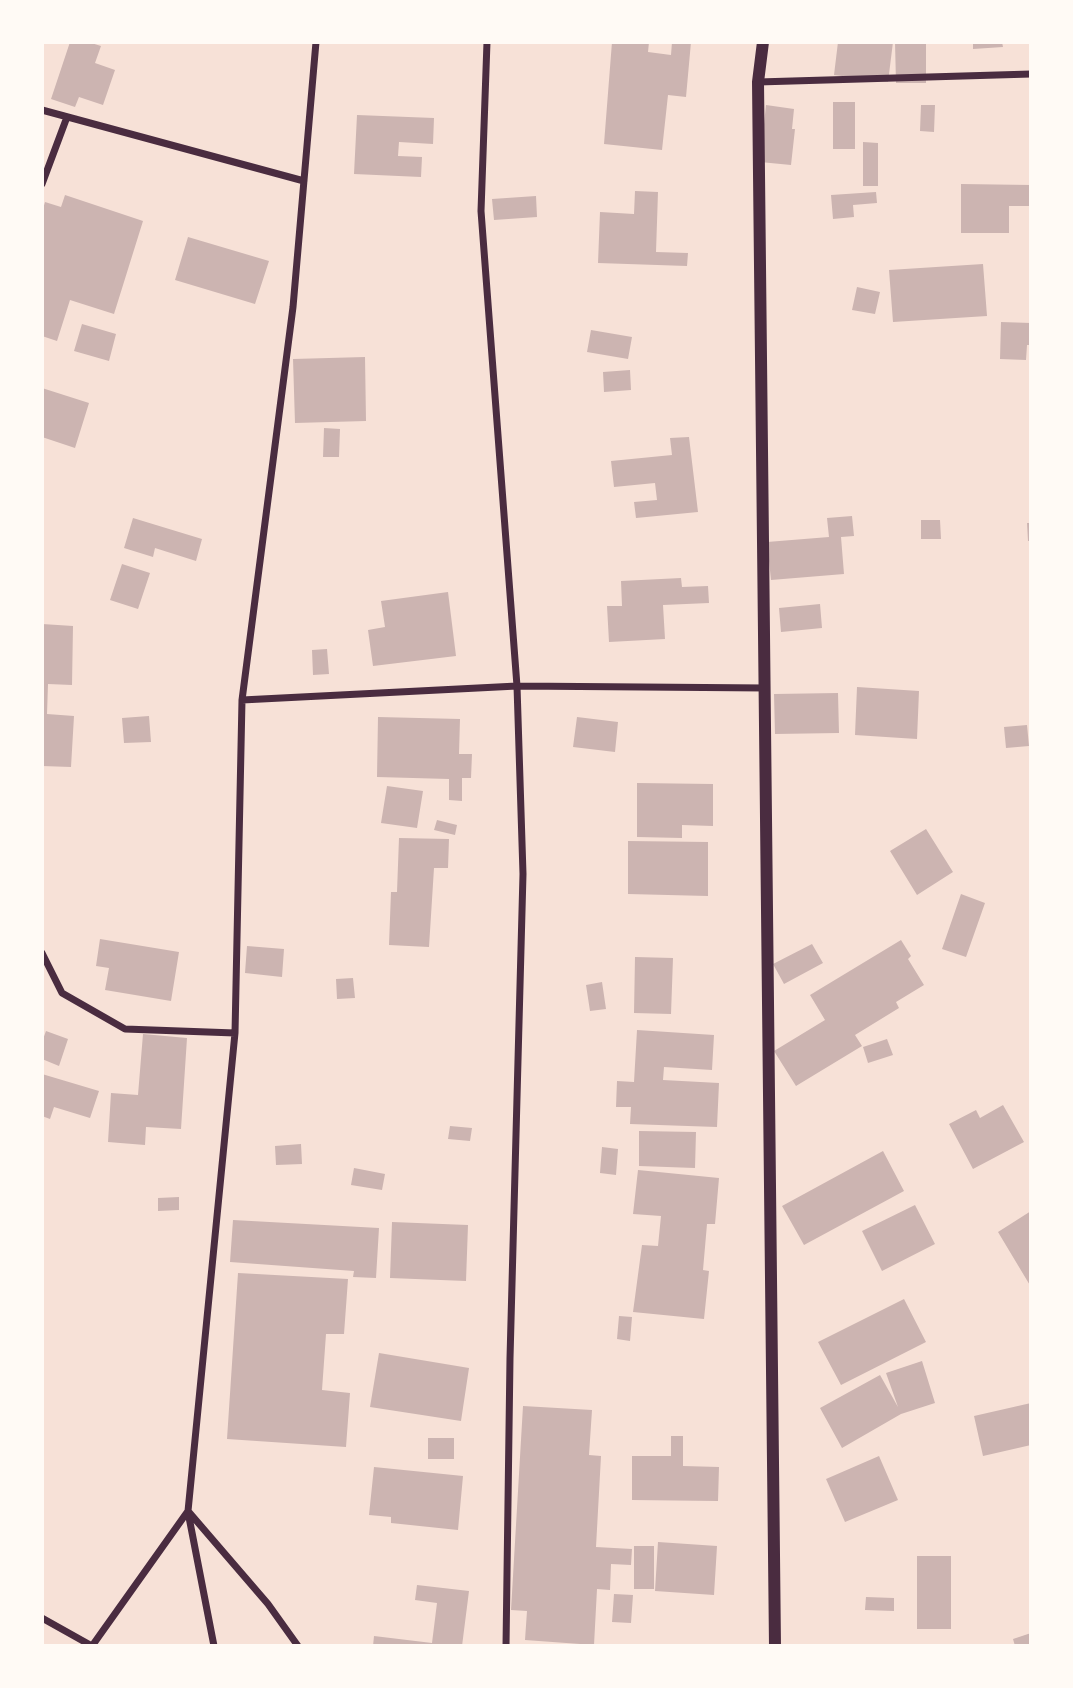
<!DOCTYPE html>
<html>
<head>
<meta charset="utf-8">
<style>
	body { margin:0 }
	#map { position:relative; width:1073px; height:1688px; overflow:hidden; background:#f7e1d7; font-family:"Source Sans 3",sans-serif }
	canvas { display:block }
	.frame { position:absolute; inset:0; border:44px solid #fffaf5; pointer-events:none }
</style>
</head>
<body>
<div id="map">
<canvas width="1073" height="1688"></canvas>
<div class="frame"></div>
</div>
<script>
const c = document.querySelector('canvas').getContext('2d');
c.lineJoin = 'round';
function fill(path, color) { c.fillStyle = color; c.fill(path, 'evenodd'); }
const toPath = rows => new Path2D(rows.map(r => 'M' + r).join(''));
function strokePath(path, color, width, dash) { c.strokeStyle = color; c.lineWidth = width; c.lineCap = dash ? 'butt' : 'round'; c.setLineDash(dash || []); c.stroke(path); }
const building = toPath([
	[70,42,88,42,101,46,95,63,115,70,103,105,79,97,75,107,51,99],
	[612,42,649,42,648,52,671,55,672,42,691,42,686,97,668,95,662,150,604,144],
	[838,42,893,42,888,82,834,75],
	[895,42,926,42,926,83,896,83],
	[973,42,1002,42,1003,47,973,49],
	[833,102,855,102,855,149,833,149],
	[766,105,794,109,792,129,795,129,791,165,760,162],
	[921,105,935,105,934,132,920,131],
	[357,115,434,118,433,144,399,142,398,156,422,157,421,177,354,174],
	[863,142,878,143,878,186,863,186],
	[961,184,1031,185,1031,206,1009,206,1009,233,961,233],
	[635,191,658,192,656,252,688,253,687,266,598,263,600,212,634,214],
	[876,192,877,203,853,205,854,217,833,219,831,195],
	[65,195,143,221,114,314,70,300,57,341,42,336,42,212,45,202,61,207],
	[536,196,537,217,494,220,492,199],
	[188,237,269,261,255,304,175,280],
	[983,264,987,316,893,322,889,270],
	[857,287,880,292,875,314,852,310],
	[1001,322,1031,323,1031,345,1027,345,1026,360,1000,359],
	[82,324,116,334,109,361,74,351],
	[591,330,632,337,628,359,587,352],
	[365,357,366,421,295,423,293,359],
	[630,370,631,390,604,392,603,372],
	[42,388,89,403,75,448,42,437],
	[324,428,340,429,339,457,323,457],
	[689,437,698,512,636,518,634,502,657,500,655,483,614,487,611,461,672,455,670,438],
	[852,516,854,536,841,537,844,574,771,580,767,542,829,537,827,518],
	[133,518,202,539,196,561,155,548,153,557,124,548],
	[921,520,940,520,941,539,921,539],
	[1027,523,1031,523,1031,541,1028,541],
	[122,564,150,573,138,609,110,600],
	[681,578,682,587,708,586,709,603,663,605,665,639,609,642,607,606,622,606,621,581],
	[448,592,456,656,373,666,368,630,385,627,381,601],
	[820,604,822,628,781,632,779,608],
	[42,624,73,626,72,685,48,684,47,714,74,716,71,767,42,766],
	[327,649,329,674,313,675,312,650],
	[857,687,919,691,917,739,855,735],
	[838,693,839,733,775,734,774,694],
	[149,716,151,742,124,743,122,718],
	[378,717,460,719,459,754,472,754,471,778,462,778,462,801,449,800,449,779,377,777],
	[577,717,618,722,615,752,573,747],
	[1027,725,1029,746,1006,748,1004,727],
	[637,783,713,784,713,826,682,825,682,838,637,837],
	[387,786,423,791,417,828,381,823],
	[437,820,457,825,455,835,434,830],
	[926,829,953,872,917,895,890,851],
	[399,838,449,839,448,868,434,868,429,947,389,945,391,892,397,892],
	[628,841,708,842,708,896,628,894],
	[961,894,985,903,966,957,942,949],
	[100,939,179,952,171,1001,105,990,109,968,96,966],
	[901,940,911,956,908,959,924,985,896,1002,899,1008,855,1035,862,1046,796,1086,774,1051,825,1020,810,995],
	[812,944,823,963,784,984,773,964],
	[247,946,284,949,282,977,245,973],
	[635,957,673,958,671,1014,634,1013],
	[353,978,355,998,337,999,336,979],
	[602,982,606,1009,590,1011,586,985],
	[637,1030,714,1035,712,1070,664,1067,663,1080,719,1083,717,1127,630,1124,631,1107,616,1107,617,1081,634,1082],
	[46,1031,68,1039,59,1066,42,1059,42,1042],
	[143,1034,187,1038,181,1129,146,1127,145,1145,108,1142,111,1093,138,1095],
	[887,1039,893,1055,868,1063,863,1047],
	[42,1074,99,1091,90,1118,54,1107,50,1119,42,1116],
	[1003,1105,1024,1142,973,1169,949,1124,976,1110,980,1118],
	[450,1126,472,1128,470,1141,448,1139],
	[639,1131,696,1132,695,1168,639,1166],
	[301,1144,302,1164,276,1165,275,1146],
	[602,1147,618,1149,616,1175,600,1173],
	[883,1151,904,1191,804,1245,782,1206],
	[354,1168,385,1174,382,1190,351,1185],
	[638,1170,719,1178,715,1224,707,1224,703,1270,709,1271,704,1319,633,1312,642,1245,658,1246,661,1216,633,1214],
	[179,1197,179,1210,158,1211,158,1198],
	[915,1205,935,1244,882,1271,862,1231],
	[1031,1211,1031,1287,998,1232],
	[233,1220,379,1228,376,1278,353,1277,354,1271,230,1262],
	[392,1222,468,1225,466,1281,390,1278],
	[238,1273,348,1279,344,1334,326,1334,322,1390,350,1393,346,1447,227,1439],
	[904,1299,926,1342,841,1385,818,1342],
	[619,1316,632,1317,630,1341,617,1339],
	[379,1353,469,1368,461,1421,370,1407],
	[922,1361,935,1403,901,1414,842,1448,820,1408,880,1375,898,1407,886,1373],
	[1031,1403,1031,1445,983,1456,974,1416],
	[523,1406,592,1410,589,1455,601,1456,596,1547,632,1549,631,1565,611,1564,610,1590,597,1589,594,1645,525,1640,527,1611,511,1610],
	[671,1436,683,1436,683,1466,719,1467,718,1501,632,1500,632,1456,671,1456],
	[428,1438,454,1438,454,1459,428,1459],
	[879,1456,898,1500,845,1522,826,1479],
	[374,1467,463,1476,458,1530,391,1523,391,1517,369,1515],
	[658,1542,717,1546,714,1595,655,1591],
	[634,1546,654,1546,654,1589,634,1589],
	[917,1556,951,1556,951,1629,917,1629],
	[417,1585,469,1591,462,1646,373,1646,374,1636,432,1643,437,1603,415,1600],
	[614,1594,633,1595,631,1623,612,1622],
	[866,1597,894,1598,894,1611,865,1610],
	[1031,1633,1031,1646,1015,1646,1013,1639]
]);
const minor = toPath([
	[487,42,481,211,517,686,523,874,510,1358,506,1646],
	[758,82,1031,74],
	[42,110,304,181],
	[42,184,67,117],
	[242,700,517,686,766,688],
	[42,953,62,993,125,1029,235,1033],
	[188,1511,268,1604,298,1646],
	[188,1512,214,1646],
	[42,1618,92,1646],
	[92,1646,188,1511,235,1033,242,700,293,307,316,42]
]);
const tertiary = toPath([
	[763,42,758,82,775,1646]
]);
fill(building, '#ccb4b1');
strokePath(minor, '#4a2c40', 7);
strokePath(tertiary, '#4a2c40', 12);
</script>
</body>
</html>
